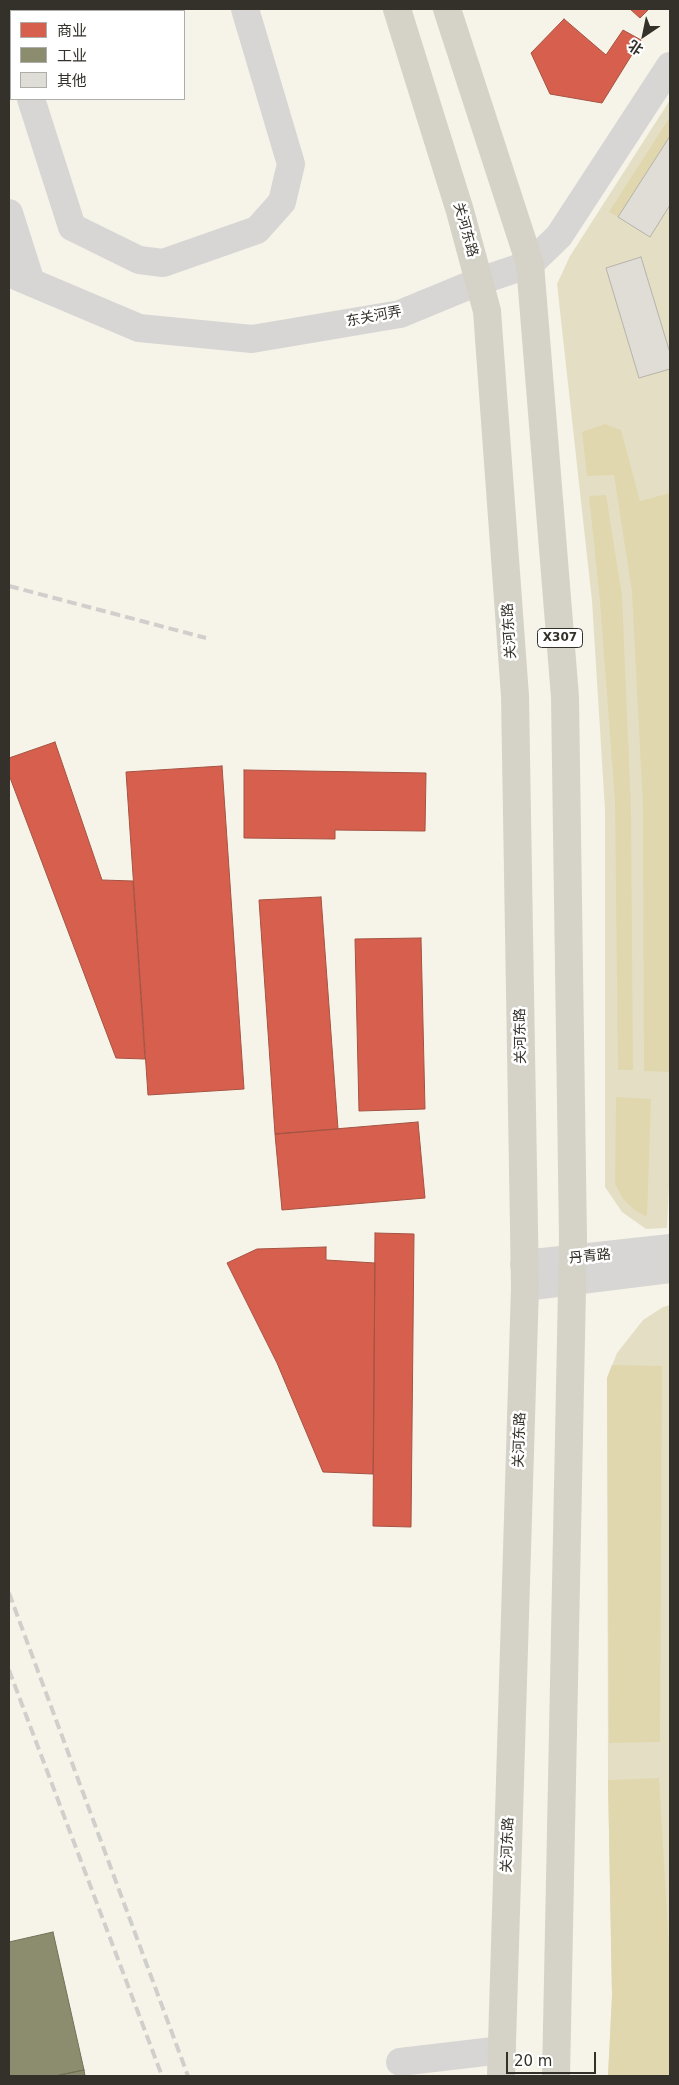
<!DOCTYPE html>
<html>
<head>
<meta charset="utf-8">
<style>
	body { margin:0 }
	#map { position:relative; width:679px; height:2085px; overflow:hidden; background:#f6f4e9; font-family:"DejaVu Sans","Noto Sans SC",sans-serif }
	canvas { display:block }
	.frame { position:absolute; inset:0; border:10px solid #33312a; pointer-events:none }
	.legend { position:absolute; left:10px; top:10px; width:175px; height:90px; box-sizing:border-box; background:#fff; border:1px solid #adadaa; margin:0; padding:6px 9px; list-style:none; font-size:15px; color:#33312a }
	.legend li { display:flex; align-items:center; gap:10px; height:25px }
	.legend b { width:25px; border:1px solid #adadaa }
	.north { position:absolute; left:619px; top:10px; width:50px; height:50px; -webkit-text-stroke:4px #fff; paint-order:stroke; rotate:214deg; font-size:14px; font-weight:700; line-height:20px; text-align:center; color:#33312a }
	.north::after { content:''; display:block; margin:auto; width:18px; height:22px; background:#33312a; clip-path:polygon(50% 0,100% 100%,50% 72%,0 100%) }
	.scale { position:absolute; left:506px; top:2052px; width:90px; height:22px; box-sizing:border-box; border:2px solid #33312a; border-top:0; padding-left:6px; font-size:15px; line-height:18px; white-space:nowrap; color:#33312a; -webkit-text-stroke:4px #fff; paint-order:stroke }
</style>
</head>
<body>
<div id="map">
<canvas width="679" height="2085"></canvas>
<div class="frame"></div>
<ul class="legend">
<li><b style="height:14px;background:#d6604d"></b>商业</li>
<li><b style="height:14px;background:#8c8c6e"></b>工业</li>
<li><b style="height:14px;background:#dfddd5"></b>其他</li>
</ul>
<div class="north">北</div>
<div class="scale">20 m</div>
</div>
<script>
const c = document.querySelector('canvas').getContext('2d');
c.lineJoin = 'round';
function fill(path, color) { c.fillStyle = color; c.fill(path, 'evenodd'); }
const toPath = rows => new Path2D(rows.map(r => 'M' + r).join(''));
function strokePath(path, color, width, dash) { c.strokeStyle = color; c.lineWidth = width; c.lineCap = dash ? 'butt' : 'round'; c.setLineDash(dash || []); c.stroke(path); }
function label(font, color, halo, rows, align = 'center') {
  c.font = font + ' "DejaVu Sans","Noto Sans SC",sans-serif'; c.lineWidth = 5; c.setLineDash([]); c.textBaseline = 'middle'; c.strokeStyle = halo; c.fillStyle = color; for (const [text, x, y, turn = 0] of rows) {
    c.save(); c.translate(x, y); c.rotate((+turn || 0) * Math.PI / 180); c.textAlign = isNaN(turn) ? turn : align; if (halo) c.strokeText(text, 0, 0); c.fillText(text, 0, 0); c.restore();
  }
}
const green = toPath([
	[670,100,670,1164,667,1228,646,1229,622,1212,605,1187,605,810,592,601,557,284,570,256],
	[670,1305,670,2076,608,2076,612,1996,608,1780,607,1378,617,1353,643,1320,663,1307]
]);
const forest = toPath([
	[670,117,670,137,618,217,609,212],
	[605,424,621,430,640,501,670,493,670,1072,644,1071,643,807,632,592,614,475,587,476,582,432],
	[606,495,622,596,631,809,633,1070,618,1070,615,802,600,601,589,496],
	[616,1097,651,1099,647,1217,636,1211,624,1200,615,1184],
	[612,1365,662,1366,660,1742,609,1743,607,1378],
	[659,1778,670,1965,670,2076,608,2076,612,1996,608,1780]
]);
const shops = toPath([
	[630,9,649,9,640,18,630,9],
	[564,19,606,55,623,30,641,40,602,103,550,94,531,53,564,19],
	[55,742,102,880,133,881,145,1059,116,1058,9,775,9,758,55,742],
	[222,766,244,1089,148,1095,126,772,222,766],
	[244,770,426,773,425,831,335,830,335,839,244,838,244,770],
	[321,897,338,1129,275,1134,259,900,321,897],
	[421,938,425,1109,359,1111,355,939,421,938],
	[418,1122,425,1198,282,1210,275,1134,418,1122],
	[375,1233,414,1234,411,1527,373,1526,375,1233],
	[326,1247,326,1260,375,1263,373,1474,323,1472,277,1363,227,1263,257,1249,326,1247]
]);
const industry = toPath([
	[53,1932,84,2070,55,2076,9,2076,9,1942,53,1932],
	[84,2070,85,2076,55,2076,84,2070]
]);
const building = toPath([
	[670,136,670,205,650,237,618,217,670,136],
	[641,257,670,353,670,369,639,378,606,268,641,257]
]);
const minor = toPath([
	[9,31,11,38],
	[9,75,11,74],
	[31,99,72,227,139,260,163,263,257,230,282,202,291,164,245,9],
	[9,213,31,282],
	[9,273,139,328,252,339,400,314,480,281,530,264,559,236,670,66],
	[524,1264,670,1248],
	[525,1287,670,1269],
	[400,2062,502,2050]
]);
const major = toPath([
	[397,9,460,211,487,311,515,696,525,1287,501,2076],
	[447,9,530,264,565,697,573,1239,556,2076]
]);
const rail = toPath([
	[9,586,206,638],
	[9,1593,188,2076],
	[9,1670,162,2076]
]);
const shields = [
	[560,638,45]
];
const shieldNames = [
	["X307",560,638]
];
const streetNames = [
	["关河东路",465,230,74],
	["东关河弄",374,317,-11],
	["关河东路",510,631,-94],
	["关河东路",521,1036,-91],
	["丹青路",590,1257,-6],
	["关河东路",520,1440,-88],
	["关河东路",508,1845,-88]
];
fill(green, '#e4dfc4');
fill(forest, '#e0d7af');
fill(shops, '#d6604d');
strokePath(shops, '#a55242', 1);
fill(industry, '#8c8c6e');
strokePath(industry, '#71715a', 1);
fill(building, '#dfddd5');
strokePath(building, '#b5b3ab', 1);
strokePath(minor, '#d8d6d4', 28);
strokePath(major, '#d5d3c8', 28);
strokePath(rail, '#d0cfcc', 4, [10, 5]);
for (const [x, y, w] of shields) { const box = new Path2D(); box.roundRect(x - w / 2, y - 9.5, w, 19, 4); c.fillStyle = '#fff'; c.fill(box); strokePath(box, '#33312a', 1); }
label('bold 12px', '#33312a', null, shieldNames);
label('14px', '#33312a', '#fff', streetNames);
</script>
</body>
</html>
